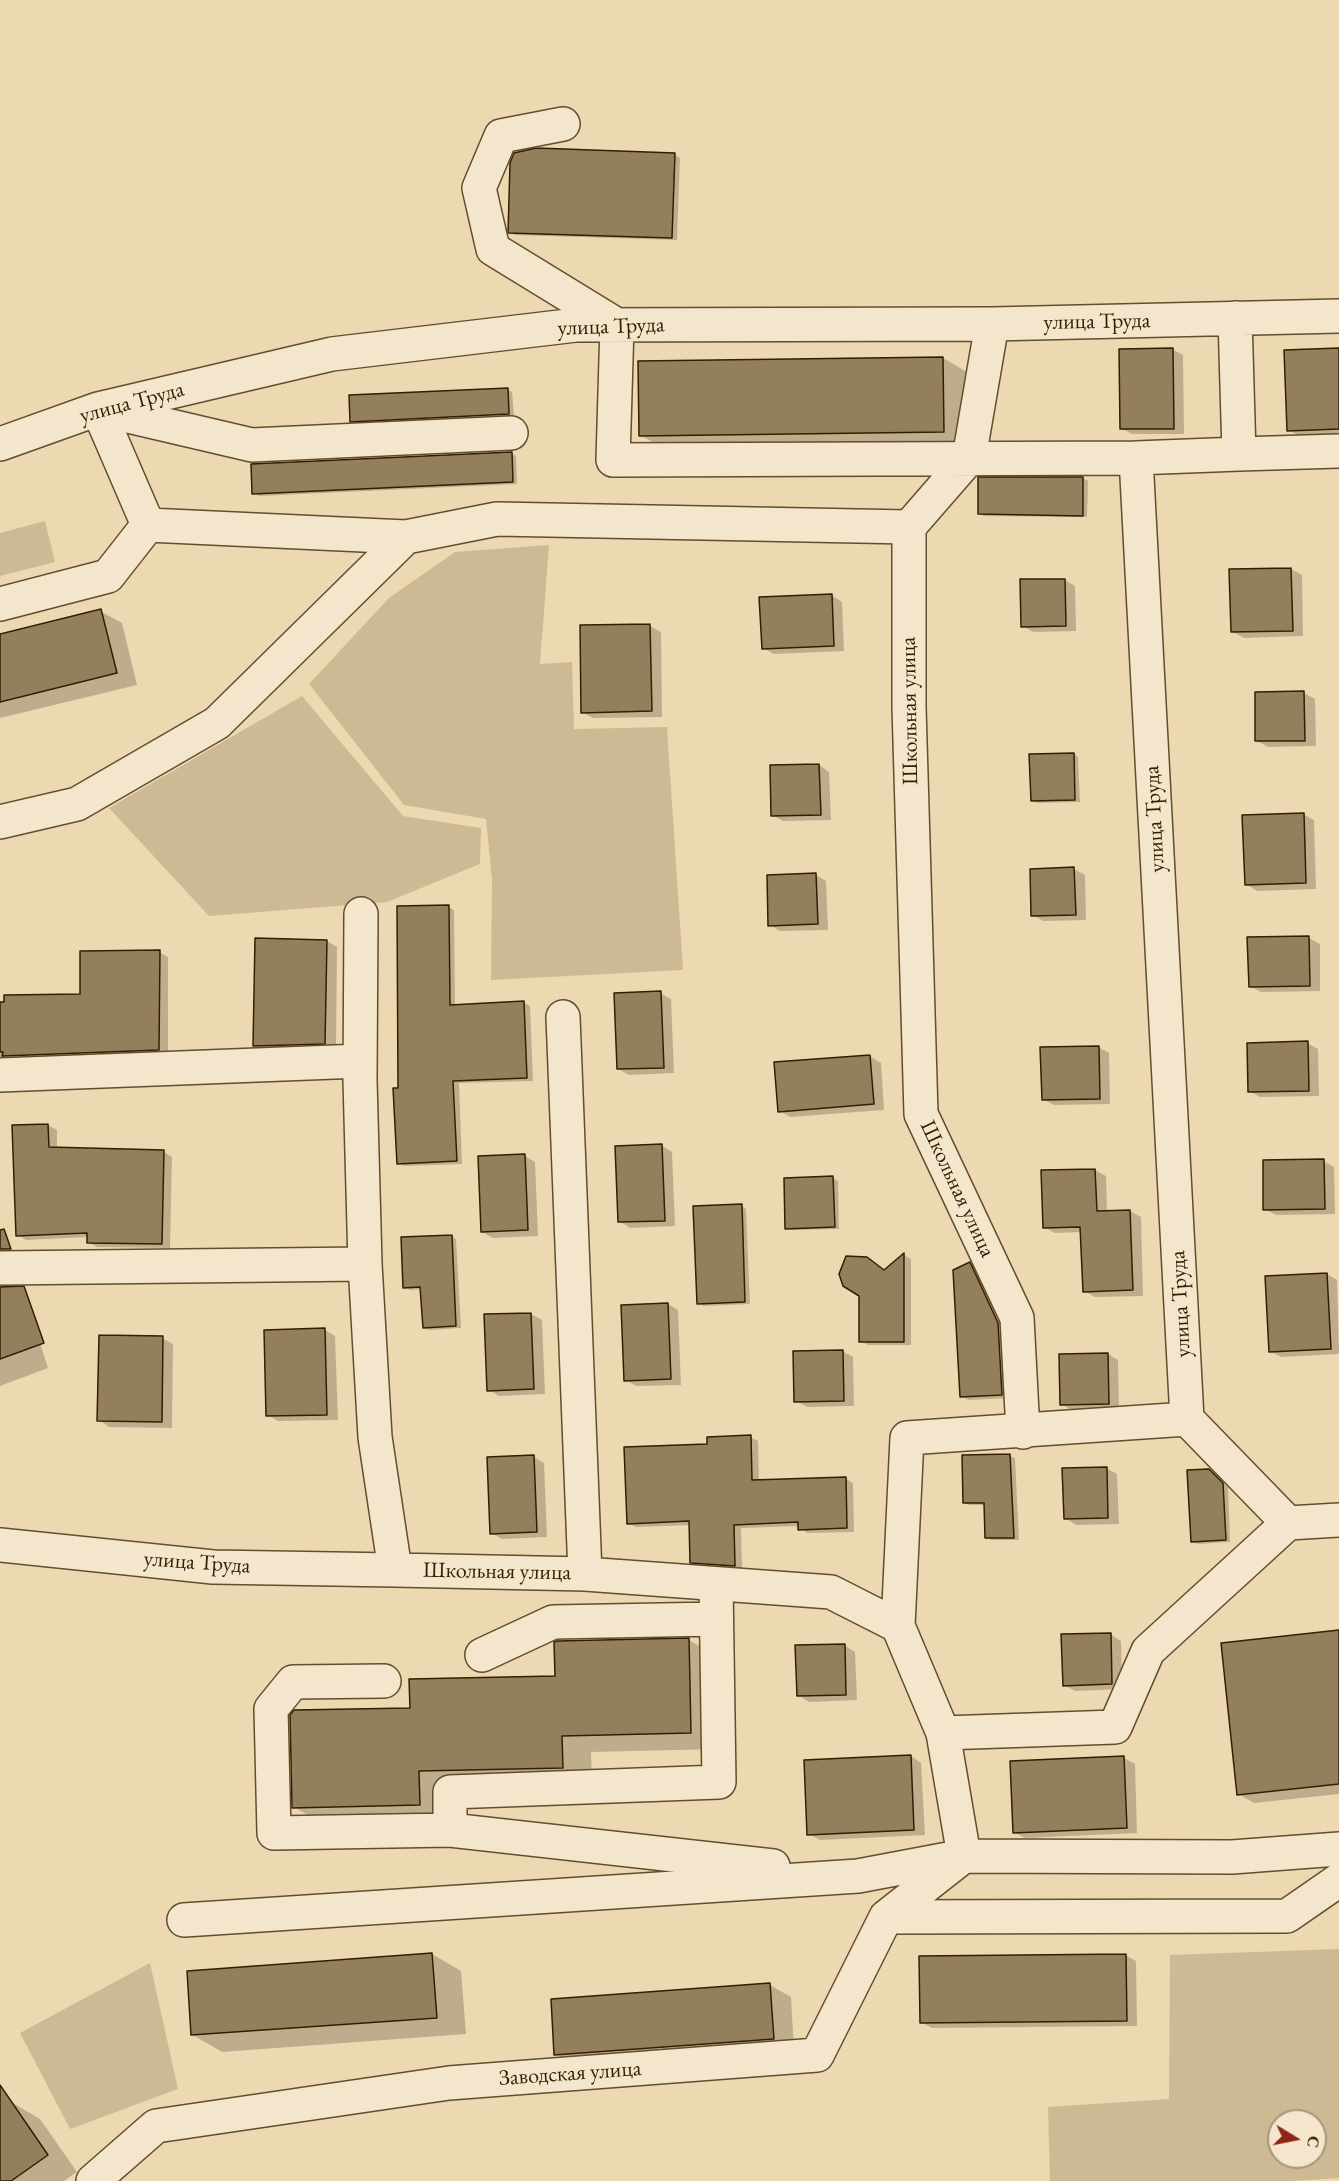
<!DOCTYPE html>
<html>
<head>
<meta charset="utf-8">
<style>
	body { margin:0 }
	#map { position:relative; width:1339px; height:2181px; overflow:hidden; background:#edd9b1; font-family:"EB Garamond",serif }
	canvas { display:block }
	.north { position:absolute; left:1267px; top:2109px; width:60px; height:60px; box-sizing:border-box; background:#f3e6cc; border:2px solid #a6967b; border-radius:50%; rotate:100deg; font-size:16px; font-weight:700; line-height:24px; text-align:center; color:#331e02 }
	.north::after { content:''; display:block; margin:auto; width:21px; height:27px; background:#8f2418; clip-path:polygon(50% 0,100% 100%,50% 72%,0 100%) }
</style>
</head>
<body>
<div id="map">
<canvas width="1339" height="2181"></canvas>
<div class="north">С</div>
</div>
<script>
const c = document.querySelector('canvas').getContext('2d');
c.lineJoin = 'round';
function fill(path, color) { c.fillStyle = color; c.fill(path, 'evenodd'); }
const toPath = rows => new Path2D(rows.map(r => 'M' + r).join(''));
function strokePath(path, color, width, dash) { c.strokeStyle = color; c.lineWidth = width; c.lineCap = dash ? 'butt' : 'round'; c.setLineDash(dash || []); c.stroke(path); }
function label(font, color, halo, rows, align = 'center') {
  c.font = font + ' "EB Garamond",serif'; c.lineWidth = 4.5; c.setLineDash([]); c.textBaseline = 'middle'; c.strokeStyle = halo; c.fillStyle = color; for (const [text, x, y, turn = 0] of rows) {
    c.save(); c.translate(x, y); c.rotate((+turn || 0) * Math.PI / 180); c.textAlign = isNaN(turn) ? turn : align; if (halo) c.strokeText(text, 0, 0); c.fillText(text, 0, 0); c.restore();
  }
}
const green = toPath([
	[45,521,55,562,0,576,0,533],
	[549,545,540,664,572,662,574,729,667,727,683,970,491,980,492,880,486,819,404,805,309,684,389,598,455,552],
	[302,696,403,816,481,828,480,864,387,902,209,916,109,808],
	[1339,1949,1339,2178,1292,2181,1050,2181,1048,2107,1169,2099,1170,1955],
	[1279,2121,1315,2121,1315,2157,1279,2157],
	[150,1963,178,2089,70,2129,20,2033]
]);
const shadow = toPath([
	[536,150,675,155,680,158,677,240,515,235,510,232],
	[1172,349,1183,355,1184,434,1132,434,1121,428],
	[1339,350,1339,438,1304,439,1289,430],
	[943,358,972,375,973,448,670,452,640,435],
	[508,390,512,392,514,416,356,424,351,421],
	[511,453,516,456,517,484,259,496,254,493],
	[1083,478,1088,481,1087,517,984,516,979,513],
	[1291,569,1302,575,1303,636,1244,638,1233,632],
	[1065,580,1075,586,1076,631,1033,632,1023,626],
	[831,595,842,602,844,651,774,654,763,648],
	[100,611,122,623,137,685,0,718,0,636],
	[650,626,661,632,662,717,593,718,582,712],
	[1256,693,1304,693,1315,699,1316,746,1268,747,1257,741],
	[1074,754,1078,757,1080,802,1037,803,1032,800],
	[819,765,829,772,831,820,783,821,772,815],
	[1303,814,1314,820,1316,889,1257,891,1246,884],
	[1074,869,1085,875,1086,920,1043,921,1033,915,1031,870],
	[816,875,826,881,828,930,780,931,770,925],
	[448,907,454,910,455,1006,524,1003,530,1006,533,1081,459,1083,462,1164,404,1166,399,1163,400,1089],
	[1309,938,1320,944,1320,991,1261,992,1250,986],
	[327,941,337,947,336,1049,266,1052,255,1046],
	[159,952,168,957,168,1054,13,1060,0,1057,0,1004,82,996],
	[660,993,671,999,674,1073,629,1075,618,1069],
	[1307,1043,1318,1049,1319,1096,1260,1097,1249,1091],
	[1098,1047,1109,1053,1110,1104,1054,1105,1043,1099],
	[870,1056,881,1063,884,1110,790,1117,780,1111],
	[48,1125,57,1130,57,1149,164,1152,172,1157,170,1248,97,1247,88,1242,88,1237,26,1240,18,1235,14,1127],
	[661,1145,672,1152,675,1226,630,1228,619,1221],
	[525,1156,535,1162,538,1236,493,1238,482,1232],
	[1323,1161,1334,1167,1335,1214,1276,1215,1265,1209],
	[1095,1170,1106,1176,1107,1212,1130,1211,1141,1217,1143,1296,1095,1297,1084,1291,1082,1232,1055,1233,1044,1227],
	[833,1178,838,1181,839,1229,792,1230,787,1228],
	[741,1206,746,1209,750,1304,703,1306,698,1303],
	[451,1236,456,1239,461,1328,429,1330,424,1327,422,1289,410,1290,405,1287],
	[904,1255,911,1259,911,1345,868,1345,860,1341,860,1296,848,1289,840,1274,885,1271],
	[970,1264,978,1269,1006,1328,1009,1398,969,1400,961,1396],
	[1327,1274,1337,1280,1339,1354,1281,1357,1270,1351],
	[0,1289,28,1305,48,1368,0,1386],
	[668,1304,678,1310,681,1385,636,1386,626,1380],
	[531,1314,542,1320,545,1394,499,1396,489,1390],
	[325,1330,335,1336,338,1420,278,1421,268,1415],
	[162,1338,173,1344,172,1428,109,1427,99,1420],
	[842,1351,853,1357,854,1406,807,1407,796,1401],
	[1108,1354,1118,1360,1119,1409,1072,1411,1062,1404],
	[750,1437,758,1441,759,1481,846,1479,853,1483,854,1532,807,1533,799,1526,741,1528,742,1570,699,1566,692,1562,690,1525,636,1527,628,1523,709,1445],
	[1010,1456,1015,1458,1019,1540,991,1540,986,1537,986,1505,969,1505,964,1502],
	[534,1457,544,1463,547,1537,502,1539,491,1533],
	[1106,1468,1117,1474,1119,1524,1076,1525,1065,1518],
	[1209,1470,1228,1487,1230,1542,1197,1544,1193,1542],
	[1339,1632,1339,1794,1254,1803,1238,1794],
	[1110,1634,1121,1641,1122,1689,1075,1691,1064,1685],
	[689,1640,718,1657,720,1749,591,1752,592,1784,448,1787,449,1821,323,1824,294,1807,412,1710,556,1678],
	[844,1645,855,1652,857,1700,809,1702,798,1695],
	[911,1756,921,1763,925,1835,820,1840,809,1834],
	[1124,1758,1135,1764,1137,1833,1025,1838,1014,1832],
	[432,1954,461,1971,466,2034,222,2052,193,2035],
	[1125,1955,1136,1961,1137,2026,932,2028,921,2022],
	[770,1985,791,1997,794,2051,577,2066,556,2054],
	[11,2102,40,2119,77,2172,64,2181,0,2181,0,2110]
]);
const building = toPath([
	[536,148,675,153,672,238,508,233,510,163,514,153,536,148],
	[1173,348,1174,429,1120,429,1119,349,1173,348],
	[1339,348,1339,429,1287,431,1284,350,1339,348],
	[943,357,944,432,639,436,638,361,943,357],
	[508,388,509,414,350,422,349,395,508,388],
	[512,452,513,482,252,494,251,464,512,452],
	[978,477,1083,477,1083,516,978,514,978,477],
	[1291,568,1293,631,1231,632,1229,569,1291,568],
	[1020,579,1065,579,1066,626,1021,627,1020,579],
	[832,594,834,646,762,649,759,597,832,594],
	[101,609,117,673,0,702,0,634,101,609],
	[650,624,652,711,581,713,580,625,650,624],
	[1304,691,1305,741,1255,741,1255,692,1304,691],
	[1074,753,1075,800,1031,801,1029,754,1074,753],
	[819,764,821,815,771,816,770,765,819,764],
	[1304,813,1306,883,1245,885,1242,815,1304,813],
	[1074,867,1076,915,1031,916,1030,869,1074,867],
	[816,873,818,924,768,926,767,875,816,873],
	[449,905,450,1005,524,1001,527,1078,453,1081,457,1161,397,1164,393,1088,398,1088,397,906,449,905],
	[1309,936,1310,986,1249,987,1247,937,1309,936],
	[255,938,327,940,325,1044,253,1046,255,938],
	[160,950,159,1050,2,1056,3,1052,0,1052,0,1002,4,1002,4,995,80,994,80,951,160,950],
	[661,991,664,1068,617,1069,614,993,661,991],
	[1308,1041,1309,1091,1248,1092,1247,1043,1308,1041],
	[1099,1046,1100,1099,1042,1100,1040,1047,1099,1046],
	[870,1055,874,1104,778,1112,774,1062,870,1055],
	[48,1124,49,1147,164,1150,162,1244,87,1243,87,1233,16,1236,12,1125,48,1124],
	[662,1144,665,1221,618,1222,615,1146,662,1144],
	[525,1154,528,1230,481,1232,478,1156,525,1154],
	[1324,1159,1325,1209,1263,1210,1263,1160,1324,1159],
	[1095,1169,1097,1211,1130,1210,1133,1290,1083,1292,1080,1227,1043,1228,1041,1170,1095,1169],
	[833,1176,835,1227,785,1229,784,1178,833,1176],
	[742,1204,745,1302,697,1304,693,1206,742,1204],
	[4,1229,11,1249,0,1249,0,1230,4,1229],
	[452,1235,456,1326,423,1328,420,1287,403,1288,401,1237,452,1235],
	[904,1253,904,1342,859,1342,859,1296,843,1286,839,1274,846,1256,867,1257,884,1270,904,1253],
	[970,1262,998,1323,1002,1395,960,1397,953,1270,970,1262],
	[1327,1273,1331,1349,1269,1352,1265,1276,1327,1273],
	[24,1286,44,1343,0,1359,0,1287,24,1286],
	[668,1303,671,1379,624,1381,621,1305,668,1303],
	[531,1313,534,1389,487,1391,484,1314,531,1313],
	[325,1328,327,1415,266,1416,264,1330,325,1328],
	[99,1335,163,1336,162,1422,97,1421,99,1335],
	[843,1350,844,1401,794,1402,793,1351,843,1350],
	[1108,1353,1109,1404,1060,1405,1059,1354,1108,1353],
	[751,1435,752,1480,846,1477,847,1528,798,1530,798,1522,734,1525,735,1566,690,1563,689,1521,627,1524,624,1447,707,1444,707,1437,751,1435],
	[1010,1454,1014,1538,985,1538,984,1503,963,1503,962,1455,1010,1454],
	[534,1455,537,1532,490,1534,487,1457,534,1455],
	[1107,1467,1108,1518,1064,1519,1062,1468,1107,1467],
	[1209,1469,1223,1483,1226,1540,1191,1542,1187,1470,1209,1469],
	[1339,1630,1339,1784,1237,1795,1221,1643,1339,1630],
	[1111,1633,1112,1684,1063,1686,1061,1634,1111,1633],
	[689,1638,691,1733,562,1736,563,1768,419,1771,420,1805,292,1808,290,1715,294,1710,410,1708,409,1679,555,1676,554,1642,557,1641,689,1638],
	[845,1644,846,1695,797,1696,795,1645,845,1644],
	[911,1755,914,1830,807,1835,804,1760,911,1755],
	[1124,1756,1127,1828,1013,1833,1010,1761,1124,1756],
	[432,1953,437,2018,191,2035,187,1971,432,1953],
	[1126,1954,1127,2021,920,2023,919,1956,1126,1954],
	[770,1983,774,2039,554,2055,551,1999,770,1983],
	[0,2085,48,2155,11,2181,0,2181,0,2085]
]);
const minor = toPath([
	[563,124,501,136,479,188,493,249,617,325,613,460,1136,458],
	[511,433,252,445,98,409,148,525,406,537,497,519,909,527,969,458,992,324],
	[0,444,98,409,332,354,576,325,992,324,1339,316],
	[1239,454,1339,451],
	[909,527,909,707,921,1114,1017,1318,1023,1432],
	[0,604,108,576,148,525],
	[0,822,77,804,217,723,406,537],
	[361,914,360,1080,365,1264,375,1437,395,1570,585,1574,831,1592,898,1626,943,1733,964,1856],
	[563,1017,585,1574],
	[0,1075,360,1061],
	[0,1268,365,1264],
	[1187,1419,1136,458,1239,454,1235,318],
	[1187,1419,1288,1523],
	[0,1545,213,1567,395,1570],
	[898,1626,907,1438,1187,1419],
	[482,1655,553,1622,715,1619],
	[384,1681,293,1682,271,1709,274,1833,450,1830,773,1866],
	[943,1733,1115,1727,1148,1651,1288,1523,1339,1520],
	[450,1830,450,1792,719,1782,716,1584],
	[886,1917,1287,1916,1339,1880],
	[184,1920,858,1876,964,1856,1232,1857,1339,1849],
	[93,2181,156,2126,449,2083,817,2055,886,1917,960,1859]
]);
const streetNames = [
	["улица Труда",1097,322,-1],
	["улица Труда",611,327,-2],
	["улица Труда",132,403,-15],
	["Школьная улица",910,711,-91],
	["улица Труда",1155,819,-93],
	["Школьная улица",957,1189,65],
	["улица Труда",1181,1304,-93],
	["улица Труда",197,1563,4],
	["Школьная улица",497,1572,1],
	["Заводская улица",570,2074,-4]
];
fill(green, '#cdb993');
fill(shadow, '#0003');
fill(building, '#947f5d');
strokePath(building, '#331e02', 1.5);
strokePath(minor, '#624d2e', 36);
strokePath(minor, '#f3e6cc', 33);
label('22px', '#331e02', '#f3e6cc', streetNames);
</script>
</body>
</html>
